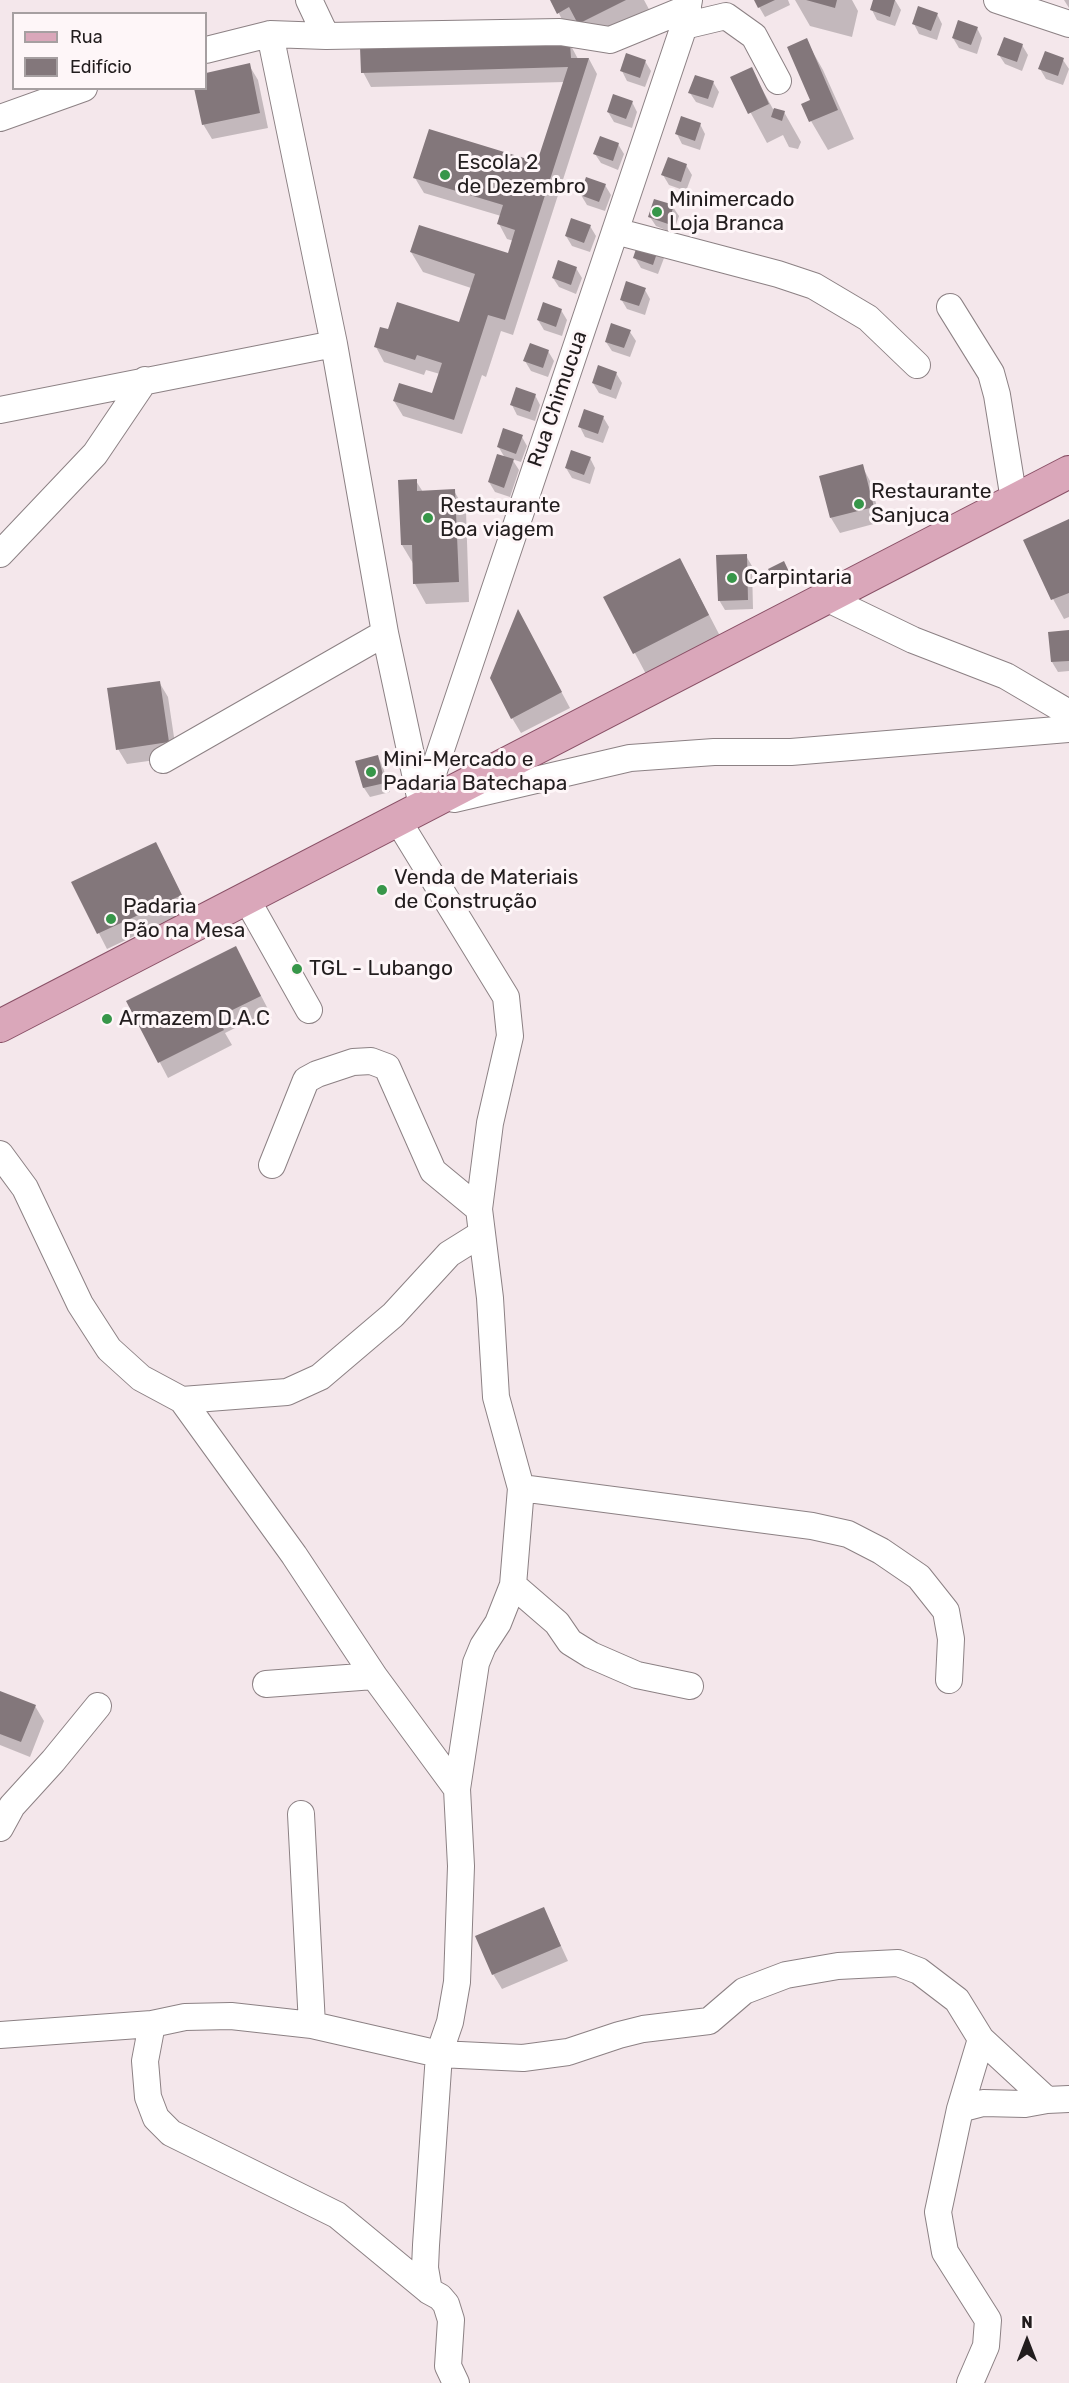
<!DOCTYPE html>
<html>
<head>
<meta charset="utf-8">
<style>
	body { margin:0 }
	#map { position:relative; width:1069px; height:2383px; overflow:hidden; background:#f4e7eb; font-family:Rubik,sans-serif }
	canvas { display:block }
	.legend { position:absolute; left:12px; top:12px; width:195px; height:78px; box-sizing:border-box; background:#fef6f8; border:2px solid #a69fa1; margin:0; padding:8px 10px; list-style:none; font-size:18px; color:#221d1e }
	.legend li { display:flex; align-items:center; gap:12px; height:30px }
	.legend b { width:30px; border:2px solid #a69fa1 }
	.north { position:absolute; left:997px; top:2311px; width:60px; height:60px; -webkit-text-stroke:4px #fef6f8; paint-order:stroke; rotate:0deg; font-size:16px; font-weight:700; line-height:24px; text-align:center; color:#221d1e }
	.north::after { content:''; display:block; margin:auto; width:21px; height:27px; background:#221d1e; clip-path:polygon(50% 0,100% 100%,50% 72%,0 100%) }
</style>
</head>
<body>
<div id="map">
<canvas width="1069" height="2383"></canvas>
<ul class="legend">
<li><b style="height:8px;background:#daa7ba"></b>Rua</li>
<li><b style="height:16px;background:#83777b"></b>Edifício</li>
</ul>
<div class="north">N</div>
</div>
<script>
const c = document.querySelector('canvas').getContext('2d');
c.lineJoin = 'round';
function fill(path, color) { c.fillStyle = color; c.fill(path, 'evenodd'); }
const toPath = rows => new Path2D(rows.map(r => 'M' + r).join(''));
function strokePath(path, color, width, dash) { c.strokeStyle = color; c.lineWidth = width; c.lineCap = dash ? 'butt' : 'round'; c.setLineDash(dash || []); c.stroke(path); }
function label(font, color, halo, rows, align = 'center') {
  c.font = font + ' Rubik,sans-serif'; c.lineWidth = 6; c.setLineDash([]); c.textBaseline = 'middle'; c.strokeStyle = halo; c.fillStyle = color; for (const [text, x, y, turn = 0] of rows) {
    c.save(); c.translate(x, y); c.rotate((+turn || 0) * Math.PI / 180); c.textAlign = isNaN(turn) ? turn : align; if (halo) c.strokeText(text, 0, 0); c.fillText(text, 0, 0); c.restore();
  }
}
const shadow = toPath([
	[552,0,644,0,651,13,591,43,569,33],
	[755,0,788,0,790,5,765,17],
	[795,0,852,0,858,11,852,37,810,26],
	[875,0,895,0,901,10,895,26,877,20,872,10],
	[1064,0,1069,0,1069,8],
	[937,14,942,24,937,40,919,34,914,24],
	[977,28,982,38,977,54,959,48,953,38],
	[806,40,823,70,854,139,828,150,811,121,812,101],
	[570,44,578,59,589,59,597,74,513,335,501,331,486,377,482,375,462,434,403,416,394,401,433,395,440,374,426,370,424,375,384,362,376,347,392,332,460,324,471,288,423,272,411,252,509,255,514,241,507,239,499,224,501,216,424,193,415,178,538,164,565,82,371,87,363,72],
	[1022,45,1028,55,1022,71,1005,64,999,55],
	[1063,60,1069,69,1063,85,1046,79,1040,69],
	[645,61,651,71,645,87,627,81,622,71],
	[249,65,258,80,268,128,212,139,203,124,206,74],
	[751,69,773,109,784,112,801,142,798,149,789,147,783,135,767,143,732,78],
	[713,82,719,92,713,108,696,102,690,93],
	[632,102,637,112,632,128,614,122,608,112],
	[700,124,705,134,700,150,682,144,677,134],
	[618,144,624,154,618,170,601,163,595,154],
	[686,165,692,175,686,191,669,185,663,175],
	[605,185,611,195,605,211,587,205,581,195],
	[673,207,679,216,673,233,656,226,650,217],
	[590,226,596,236,590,252,572,246,566,236],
	[658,248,664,258,658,274,641,268,635,258],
	[576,268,582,278,576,294,559,287,553,278],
	[645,290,650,299,645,315,627,309,621,299],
	[561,310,567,320,562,336,544,330,538,320],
	[630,332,636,341,630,357,612,351,606,342],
	[548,351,554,361,548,377,531,371,525,361],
	[616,373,622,383,616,399,599,393,593,383],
	[535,395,540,405,535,421,517,415,512,405],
	[603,417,609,427,603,443,585,437,580,427],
	[522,437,527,446,521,462,512,459,519,470,510,497,495,492,489,482,505,458,498,446],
	[590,458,595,468,590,484,572,478,566,468],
	[862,466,870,481,881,522,840,533,831,518],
	[416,481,423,492,454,491,466,511,469,602,426,604,415,584,414,565,402,545],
	[1069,520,1069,617,1064,619,1053,599],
	[746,556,752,566,753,609,725,610,719,600],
	[783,563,792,581,780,587,770,569],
	[691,580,720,636,646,674,605,597],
	[526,626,570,708,521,733,512,718],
	[1069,632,1069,671,1058,672,1052,662,1050,633],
	[159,682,168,697,177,757,127,764,118,749],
	[378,757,383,767,390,792,370,797,364,788,357,762],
	[156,844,189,910,107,949,73,883],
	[244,963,269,1011,225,1033,232,1045,168,1078,128,1002],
	[0,1692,35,1706,44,1721,30,1757,0,1745],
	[544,1909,568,1961,502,1989,493,1974]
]);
const building = toPath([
	[550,0,626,0,578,24,569,7,557,14],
	[754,0,775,0,758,8],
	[806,0,837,0,835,8],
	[873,0,895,0,890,17,870,10],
	[918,6,938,13,931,31,912,24],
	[958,20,978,27,971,45,952,38],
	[1004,37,1023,44,1017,62,997,55],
	[807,38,838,110,809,122,801,104,810,100,787,47],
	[570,43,571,58,589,58,505,320,488,315,454,420,393,401,399,383,432,393,442,363,417,355,415,360,374,347,380,327,388,329,397,302,459,322,475,274,410,252,419,225,508,253,515,230,497,224,503,205,413,178,429,129,537,162,568,67,361,73,360,47],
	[1045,51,1064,58,1058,76,1038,69],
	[626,53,646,60,640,78,620,71],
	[250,63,260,113,202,125,194,88,206,88,206,73],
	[752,67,769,104,748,114,730,77],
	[695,75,714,81,708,99,688,93],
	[613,94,633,101,626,119,607,112],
	[774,108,785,111,782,121,771,117],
	[681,116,701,123,695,141,675,134],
	[600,136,619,143,613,161,593,154],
	[668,157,687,164,681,182,661,175],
	[586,177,606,184,599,202,580,195],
	[654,199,674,205,668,224,648,217],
	[571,218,591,225,584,243,565,236],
	[639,240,659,247,653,265,633,258],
	[558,260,577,267,571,285,552,278],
	[626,281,646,288,639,306,620,300],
	[543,302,562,309,556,327,537,320],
	[611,323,631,330,624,348,605,342],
	[530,343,549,350,543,368,523,361],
	[598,365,617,372,611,390,592,383],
	[516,387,536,394,530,412,510,405],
	[584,409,604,416,598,434,578,427],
	[503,428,523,435,516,454,497,447],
	[571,450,591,457,584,475,565,468],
	[497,454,514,459,504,488,488,482],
	[863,464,874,507,830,518,819,476],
	[417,479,417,491,455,489,459,582,413,584,412,545,401,545,398,480],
	[1069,519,1069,593,1051,600,1023,540],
	[747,554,748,600,718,601,716,555],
	[680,558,709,615,633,654,603,597],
	[784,561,791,576,776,584,768,569],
	[518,609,562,692,511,719,490,678],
	[1069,630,1069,661,1051,662,1048,632],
	[160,681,169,742,116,750,107,688],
	[378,755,385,783,363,788,355,761],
	[156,842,182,895,97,934,71,882],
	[236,946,261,996,218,1017,224,1030,158,1063,126,1001],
	[0,1691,36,1705,21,1742,0,1734],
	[544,1907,561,1946,492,1975,475,1936]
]);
const minor = toPath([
	[309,0,326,36],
	[997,0,1069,24],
	[684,26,726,16,754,36,778,81],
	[270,34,334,344,385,633,422,806],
	[206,50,270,34,326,36,560,32,610,40,688,8],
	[0,118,84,88],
	[615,231,778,274,814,286,868,318,917,365],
	[950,307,991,373,997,395,1014,500],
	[0,410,334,344],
	[0,554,95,454,145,380],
	[826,598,913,640,1006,676,1069,713],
	[163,760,385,633],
	[454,799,630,758,714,752,791,752,1069,729],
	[422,806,684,26,689,0],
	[397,819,506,997,510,1036,490,1123,479,1209,490,1298,496,1397,521,1488,513,1585,498,1623,483,1646,476,1663,457,1789,461,1866,457,1982,450,2022,439,2054,426,2245,425,2268,429,2291],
	[246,898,309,1010],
	[0,1154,25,1188,80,1304,109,1349,141,1378,182,1400,294,1555,374,1676,457,1789],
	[272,1165,306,1080,317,1074,353,1062,371,1061,387,1067,433,1171,479,1209],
	[182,1400,287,1392,320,1377,393,1315,449,1254,481,1234],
	[521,1488,812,1526,848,1534,881,1551,919,1577,946,1611,951,1639,949,1680],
	[513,1585,557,1623,570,1642,591,1655,637,1675,690,1686],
	[266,1684,374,1676],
	[301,1814,312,2025],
	[0,1828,12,1806,53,1761,98,1706],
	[152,2024,145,2061,148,2097,156,2118,171,2133,337,2215,429,2291,440,2297,446,2304,451,2320,448,2366,456,2383],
	[0,2035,152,2024,185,2017,231,2016,312,2025,439,2054,523,2058,568,2052,619,2035,643,2029,709,2021,744,1991,786,1975,838,1966,898,1963,919,1971,957,2000,981,2039,1047,2100],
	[960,2109,983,2103,1025,2104,1047,2100,1069,2099],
	[970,2383,986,2346,988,2320,945,2252,938,2212,960,2109,981,2039]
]);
const major = toPath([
	[0,1026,1069,472]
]);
const markers = [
	[445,175,6,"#379649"],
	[657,212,6,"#379649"],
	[859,504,6,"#379649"],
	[428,518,6,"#379649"],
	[732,578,6,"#379649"],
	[371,772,6,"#379649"],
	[382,890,6,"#379649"],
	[111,919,6,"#379649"],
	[297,969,6,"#379649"],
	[107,1019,6,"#379649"]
];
const poiNames = [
	["Escola 2",457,163],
	["de Dezembro",457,187],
	["Minimercado",669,200],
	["Loja Branca",669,224],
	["Restaurante",871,492],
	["Sanjuca",871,516],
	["Restaurante",440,506],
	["Boa viagem",440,530],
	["Carpintaria",744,578],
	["Mini-Mercado e",383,760],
	["Padaria Batechapa",383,784],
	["Venda de Materiais",394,878],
	["de Construção",394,902],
	["Padaria",123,907],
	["Pão na Mesa",123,931],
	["TGL - Lubango",309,969],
	["Armazem D.A.C",119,1019]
];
const streetNames = [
	["Rua Chimucua",558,399,-71]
];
fill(shadow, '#0003');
fill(building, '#83777b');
strokePath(minor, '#8c8184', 28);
strokePath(major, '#895066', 34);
strokePath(minor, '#fff', 26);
strokePath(major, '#daa7ba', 32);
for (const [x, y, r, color] of markers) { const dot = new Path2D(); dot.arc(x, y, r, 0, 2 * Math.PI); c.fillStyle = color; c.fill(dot); strokePath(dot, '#fef6f8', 2); }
label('21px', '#221d1e', '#fef6f8', poiNames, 'left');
label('21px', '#221d1e', '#fef6f8', streetNames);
</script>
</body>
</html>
